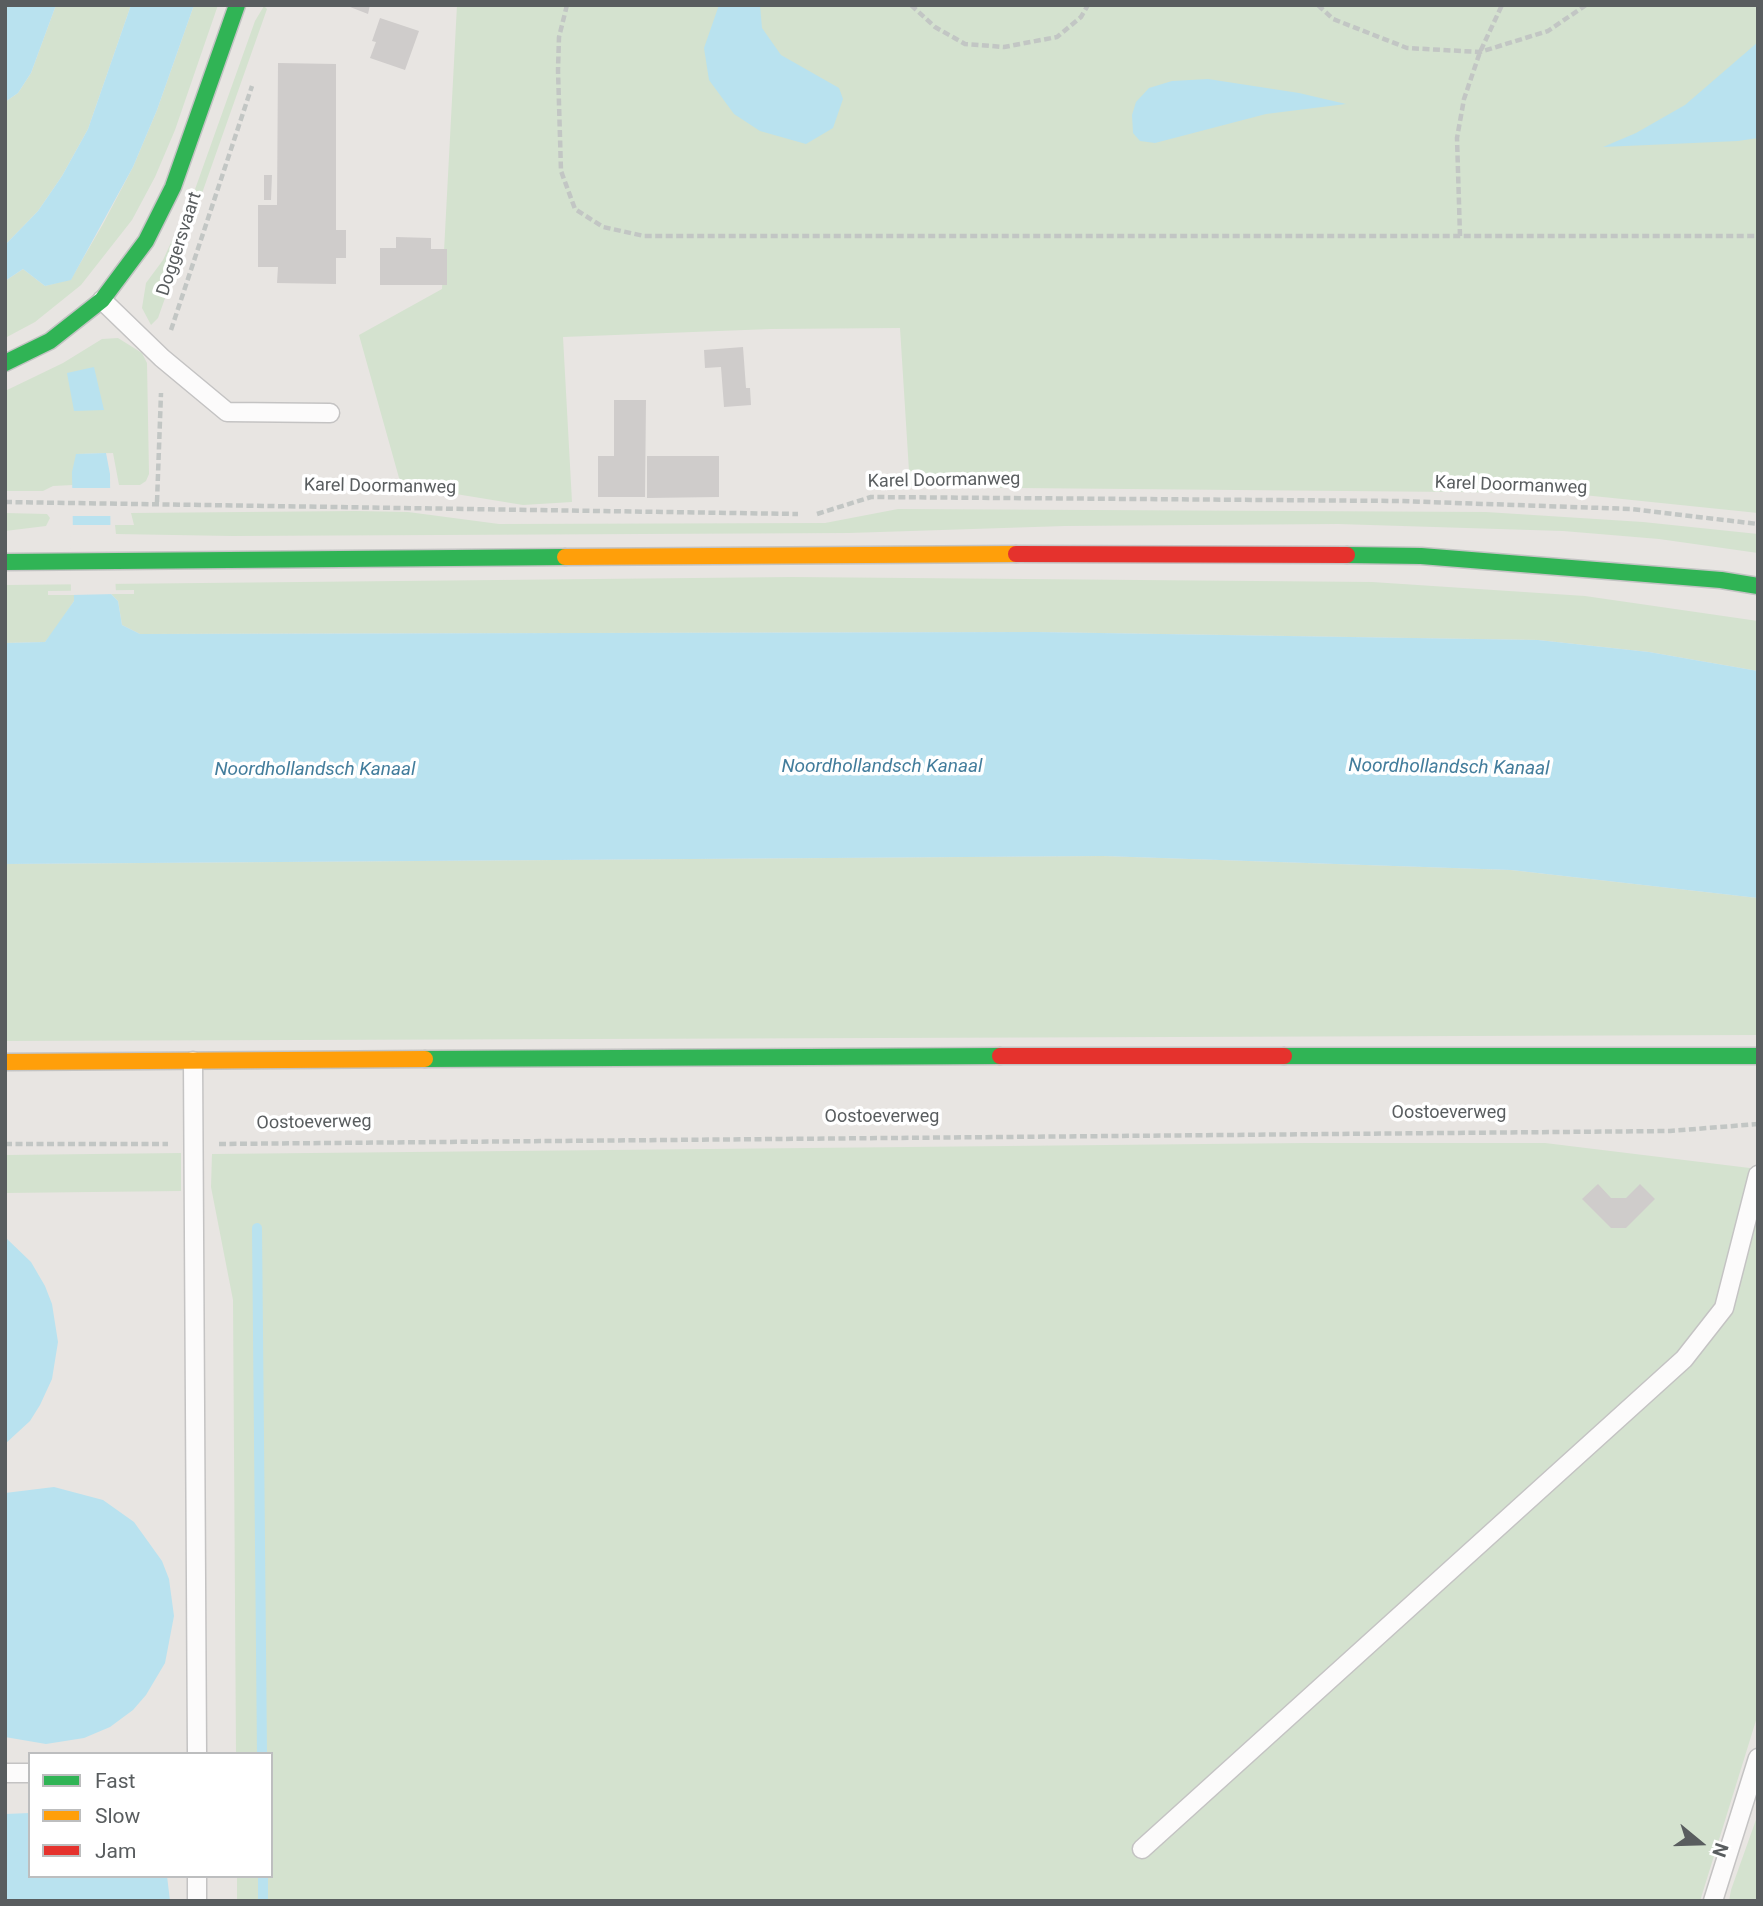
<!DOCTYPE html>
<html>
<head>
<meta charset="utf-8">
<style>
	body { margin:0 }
	#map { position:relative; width:1763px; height:1906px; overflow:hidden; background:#e8e5e2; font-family:Roboto,sans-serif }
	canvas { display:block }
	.frame { position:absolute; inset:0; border:7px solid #595d5f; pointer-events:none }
	.legend { position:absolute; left:28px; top:1752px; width:245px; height:126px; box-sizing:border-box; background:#fff; border:2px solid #bdbebf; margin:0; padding:9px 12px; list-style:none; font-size:21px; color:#595d5f }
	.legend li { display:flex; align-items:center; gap:14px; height:35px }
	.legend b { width:35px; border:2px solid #bdbebf }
	.north { position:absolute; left:1665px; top:1808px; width:70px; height:70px; -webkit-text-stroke:5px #fff; paint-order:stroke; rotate:109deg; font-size:19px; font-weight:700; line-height:28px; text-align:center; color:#595d5f }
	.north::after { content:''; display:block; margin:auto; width:24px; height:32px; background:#595d5f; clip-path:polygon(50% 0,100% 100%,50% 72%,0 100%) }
</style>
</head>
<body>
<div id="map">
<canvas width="1763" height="1906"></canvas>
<div class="frame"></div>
<ul class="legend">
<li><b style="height:9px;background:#30b455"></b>Fast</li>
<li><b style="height:9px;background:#ff9f0a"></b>Slow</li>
<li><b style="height:9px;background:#e5322d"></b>Jam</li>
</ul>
<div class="north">N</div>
</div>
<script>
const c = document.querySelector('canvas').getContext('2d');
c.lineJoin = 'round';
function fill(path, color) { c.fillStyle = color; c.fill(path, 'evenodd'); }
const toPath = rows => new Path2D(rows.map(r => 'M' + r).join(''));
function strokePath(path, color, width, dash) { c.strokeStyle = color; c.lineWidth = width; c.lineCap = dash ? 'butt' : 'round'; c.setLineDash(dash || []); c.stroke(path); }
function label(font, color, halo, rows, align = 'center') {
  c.font = font + ' Roboto,sans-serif'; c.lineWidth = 7; c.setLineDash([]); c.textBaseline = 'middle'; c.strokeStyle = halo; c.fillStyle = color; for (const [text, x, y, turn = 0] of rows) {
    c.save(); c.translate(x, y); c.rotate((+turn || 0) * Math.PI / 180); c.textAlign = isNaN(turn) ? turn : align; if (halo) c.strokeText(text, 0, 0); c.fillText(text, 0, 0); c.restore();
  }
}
const green = toPath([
	[56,5,131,5,88,129,62,176,38,211,5,245,5,102,18,93,31,73],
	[194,5,218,5,175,130,155,177,132,220,81,285,35,322,5,338,5,281,23,269,45,286,71,279,103,224,133,167,157,110],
	[457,5,1758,5,1758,513,1564,493,910,487,900,328,771,329,563,337,572,502,523,505,401,485,359,335,442,289],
	[264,6,267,9,158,318,151,325,142,308,146,283,163,260,193,195,255,21],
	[118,338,142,353,147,363,149,474,146,481,140,485,119,485,113,453,77,454,73,485,53,486,43,491,5,491,5,391,63,363,102,339],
	[898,509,1486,512,1643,522,1758,534,1758,553,1659,539,1563,531,1338,524,1065,526,849,533,232,536,116,534,115,525,134,525,131,513,356,511,408,512,499,524,825,523],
	[5,513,47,514,50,518,46,526,5,531],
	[792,577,1372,582,1585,596,1758,621,1758,671,1649,652,1538,640,1036,632,140,634,122,625,118,601,111,594,134,594,134,590,48,591,48,595,74,595,74,601,53,633,45,642,5,643,5,585],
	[1103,856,1511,870,1758,898,1758,1035,5,1041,5,864],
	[1305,1143,1545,1143,1758,1169,1758,1714,1700,1901,237,1901,237,1876,271,1876,271,1754,236,1754,233,1300,211,1187,212,1154],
	[181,1153,181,1191,5,1193,5,1155],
	[1758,1814,1758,1901,1729,1901,1731,1890]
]);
const water = toPath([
	[5,5,56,5,31,73,18,93,5,102],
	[131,5,194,5,157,110,133,167,71,280,45,286,23,269,5,281,5,245,38,211,62,176,88,129],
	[719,5,760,5,762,28,781,55,839,88,843,99,833,128,806,144,760,131,734,114,709,80,704,48],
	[1758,42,1758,138,1738,141,1603,147,1636,133,1685,105],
	[1208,79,1299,93,1346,104,1266,114,1155,143,1140,141,1133,133,1132,115,1136,102,1149,88,1172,81],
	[94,367,104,410,74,411,67,373],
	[106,453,110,474,111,594,118,601,122,625,140,634,1036,632,1538,640,1649,652,1758,671,1758,898,1511,870,1103,856,5,864,5,643,45,642,74,601,72,472,76,454],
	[5,1237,31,1262,45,1286,52,1304,58,1342,52,1379,40,1405,30,1421,5,1444],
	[54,1487,103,1500,134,1522,162,1561,169,1579,174,1616,165,1663,146,1695,133,1710,110,1727,84,1738,46,1744,5,1737,5,1493],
	[30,1813,30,1876,167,1876,170,1901,5,1901,5,1814]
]);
const pier = toPath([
	[69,488,113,488,113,516,70,516],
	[70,525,113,525,116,594,71,595]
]);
const stream = toPath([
	[257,1228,262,1754],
	[263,1876,263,1901]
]);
const building = toPath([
	[345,5,370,5,368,14],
	[380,18,419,31,405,70,370,58,376,42,372,41],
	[278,63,336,64,336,230,346,230,346,258,336,258,336,284,277,283,278,267,258,267,258,205,277,205],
	[264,175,272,175,271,200,264,200],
	[396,237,431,238,431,249,447,249,447,285,380,285,380,248,396,248],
	[743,347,746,388,750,388,751,405,724,407,721,367,705,368,704,350],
	[614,400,646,400,645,497,598,497,598,456,614,456],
	[647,456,719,456,719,497,647,498],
	[1598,1184,1611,1198,1626,1198,1640,1184,1655,1199,1626,1228,1611,1228,1582,1199]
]);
const path = toPath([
	[567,5,559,37,558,70,561,171,575,209,603,227,644,236,1758,236],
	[911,5,935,27,965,44,1004,47,1057,37,1081,17,1088,5],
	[1318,5,1333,19,1407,48,1480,52,1548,31,1586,5],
	[1460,236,1457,138,1464,99,1480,52,1502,5],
	[171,330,252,86],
	[5,502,798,514],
	[157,502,161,393],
	[817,514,871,497,1399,501,1631,509,1758,524],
	[5,1144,168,1144],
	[219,1144,1670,1131,1758,1124]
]);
const lane = toPath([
	[102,300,162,358,227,412,330,413],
	[193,1061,197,1754],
	[5,1773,30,1773],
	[1142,1849,1684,1359,1724,1308,1758,1175],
	[197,1876,197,1901],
	[1713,1901,1758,1758]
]);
const fast = toPath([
	[5,363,50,341,102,300,146,241,173,187,237,5],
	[1347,555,1421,556,1721,580,1758,586],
	[5,562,565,557],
	[1284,1056,1758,1056],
	[425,1059,1000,1056]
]);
const slow = toPath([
	[565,557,1016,554],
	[5,1062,425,1059]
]);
const jam = toPath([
	[1016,554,1347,555],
	[1000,1056,1284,1056]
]);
const streetNames = [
	["Doggersvaart",180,244,-72],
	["Karel Doormanweg",944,481,-1],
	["Karel Doormanweg",1511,486,2],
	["Karel Doormanweg",380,487,1],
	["Oostoeverweg",1449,1113],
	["Oostoeverweg",882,1117],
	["Oostoeverweg",314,1123,-1]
];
const waterNames = [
	["Noordhollandsch Kanaal",882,767],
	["Noordhollandsch Kanaal",1449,768,1],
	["Noordhollandsch Kanaal",315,770]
];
fill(green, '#d4e2cf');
fill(water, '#b9e2ef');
fill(pier, '#e8e5e2');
strokePath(stream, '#b9e2ef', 10);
fill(building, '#cfcccb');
strokePath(lane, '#c4c3c3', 21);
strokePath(fast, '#c3c3c3', 19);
strokePath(slow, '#c3c3c3', 19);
strokePath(jam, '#c3c3c3', 19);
strokePath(path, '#c2c6c4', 4.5, [7, 3.5]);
strokePath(lane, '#fcfbfb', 18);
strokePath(fast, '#30b455', 16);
strokePath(slow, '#ff9f0a', 16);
strokePath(jam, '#e5322d', 16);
label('18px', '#595d5f', '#fff', streetNames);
label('italic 19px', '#437d9c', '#fff', waterNames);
</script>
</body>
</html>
